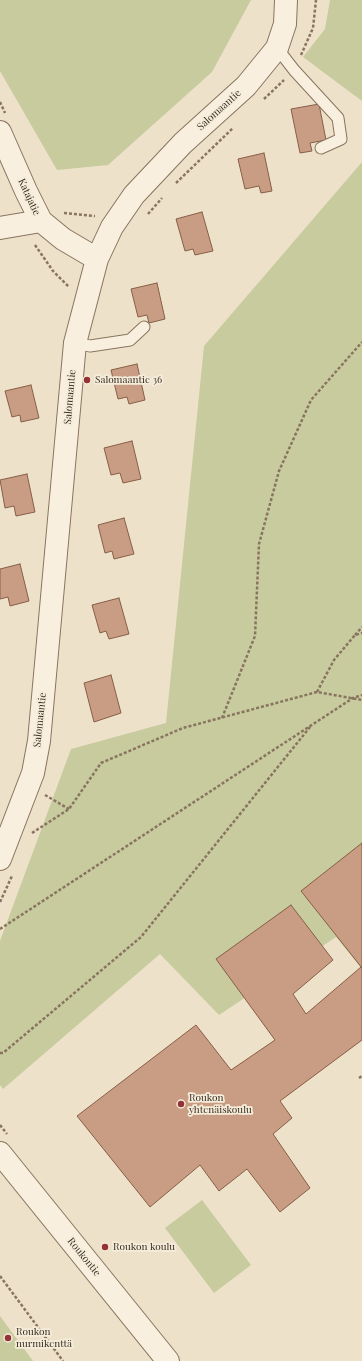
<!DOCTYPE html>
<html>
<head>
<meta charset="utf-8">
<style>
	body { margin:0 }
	canvas { display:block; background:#ede1ca }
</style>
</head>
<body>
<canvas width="362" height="1361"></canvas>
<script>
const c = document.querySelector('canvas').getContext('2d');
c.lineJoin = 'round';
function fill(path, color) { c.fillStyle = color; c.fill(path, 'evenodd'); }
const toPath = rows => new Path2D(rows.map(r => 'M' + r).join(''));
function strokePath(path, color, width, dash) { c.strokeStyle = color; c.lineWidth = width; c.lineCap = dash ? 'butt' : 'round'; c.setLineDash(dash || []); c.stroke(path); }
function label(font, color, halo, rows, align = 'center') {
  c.font = font + ' "Playfair Display",serif'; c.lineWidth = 3.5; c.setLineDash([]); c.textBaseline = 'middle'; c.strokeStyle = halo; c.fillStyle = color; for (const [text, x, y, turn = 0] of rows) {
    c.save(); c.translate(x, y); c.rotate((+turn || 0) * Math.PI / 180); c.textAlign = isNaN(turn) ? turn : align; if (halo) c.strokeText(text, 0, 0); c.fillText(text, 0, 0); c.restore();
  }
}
const green = toPath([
	[0,0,251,0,212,72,108,165,57,170,0,71],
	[330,0,362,0,362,101,303,57,325,29],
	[362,162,362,969,336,937,219,1015,160,954,3,1089,0,1085,0,941,71,749,166,723,204,346],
	[202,1200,251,1265,214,1293,165,1228],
	[0,1316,33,1361,0,1361]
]);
const building = toPath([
	[319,104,326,140,310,143,312,151,300,153,291,109,319,104],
	[264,153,272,191,261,193,259,186,245,189,238,159,264,153],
	[202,212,213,251,195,255,193,249,185,251,176,219,202,212],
	[157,283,165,319,149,323,147,315,138,317,131,289,157,283],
	[137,364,145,400,129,404,127,397,118,399,111,370,137,364],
	[31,385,39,418,21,422,20,415,12,417,5,391,31,385],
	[132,441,141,479,123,483,120,473,111,475,104,448,132,441],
	[27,474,35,512,16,516,14,506,5,508,0,480,27,474],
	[124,518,134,554,114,559,112,551,105,553,98,525,124,518],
	[20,564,29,601,10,606,8,597,0,599,0,569,20,564],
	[119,598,129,634,109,639,106,631,100,633,92,605,119,598],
	[111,675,121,713,94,722,84,683,111,675],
	[362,843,362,968,301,891,362,843],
	[291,905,333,960,293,994,306,1014,361,967,362,969,362,1040,280,1101,292,1118,273,1134,310,1188,280,1212,247,1169,219,1191,200,1165,150,1207,77,1116,196,1025,231,1070,275,1040,216,959,291,905]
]);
const path = toPath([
	[301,55,313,28,316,0],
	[264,99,284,80],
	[0,102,5,113],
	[176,183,233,128],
	[64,213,95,216],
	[148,214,162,198],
	[35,245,53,271,69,287],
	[355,635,362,627],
	[317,692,334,660,355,635,362,633],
	[222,718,255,636,259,544,279,471,311,400,362,342],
	[45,795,69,809],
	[32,833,69,809,101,763,183,728,317,692,362,700],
	[0,902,12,876],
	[0,929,353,698,362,695],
	[0,1053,3,1053,141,937,310,727],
	[359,1078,362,1076],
	[0,1125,7,1134],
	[0,1276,63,1361]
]);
const service = toPath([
	[277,48,294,70,338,118,341,139,321,148],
	[75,343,90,346,130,340,144,327]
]);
const minor = toPath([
	[0,132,26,191,41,221,63,239,97,259],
	[0,228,41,221],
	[0,859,33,773,39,741,75,343,97,259,112,227,134,195,183,143,246,86,277,48,285,24,286,0]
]);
const tertiary = toPath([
	[0,1153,168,1361]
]);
const markers = [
	[87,380,4,"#953237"],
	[181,1104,4,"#953237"],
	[105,1247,4,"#953237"],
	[8,1338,4,"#953237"]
];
const streetNames = [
	["Salomaantie",219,110,-42],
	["Katajatie",29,197,65],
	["Salomaantie",70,397,-85],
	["Salomaantie",40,720,-84],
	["Roukontie",84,1257,51]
];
const poiNames = [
	["Salomaantie 36",95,380],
	["Roukon",189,1098],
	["yhtenäiskoulu",189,1110],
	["Roukon koulu",113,1247],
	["Roukon",16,1332],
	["nurmikenttä",16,1344]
];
fill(green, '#c7cb9e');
fill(building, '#c99d83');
strokePath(building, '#875e46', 1);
strokePath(service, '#89745f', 13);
strokePath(minor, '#89745f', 24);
strokePath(tertiary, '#89745f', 24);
strokePath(path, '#89745f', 2.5, [3, 2]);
strokePath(service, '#f8efde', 11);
strokePath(minor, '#f8efde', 22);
strokePath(tertiary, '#f8efde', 22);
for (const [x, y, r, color] of markers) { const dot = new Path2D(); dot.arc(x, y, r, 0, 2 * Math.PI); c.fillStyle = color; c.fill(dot); strokePath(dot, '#f5ecda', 1.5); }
label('10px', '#3a2d22', '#f5ecda', streetNames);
label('10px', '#3a2d22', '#f5ecda', poiNames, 'left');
</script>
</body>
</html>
